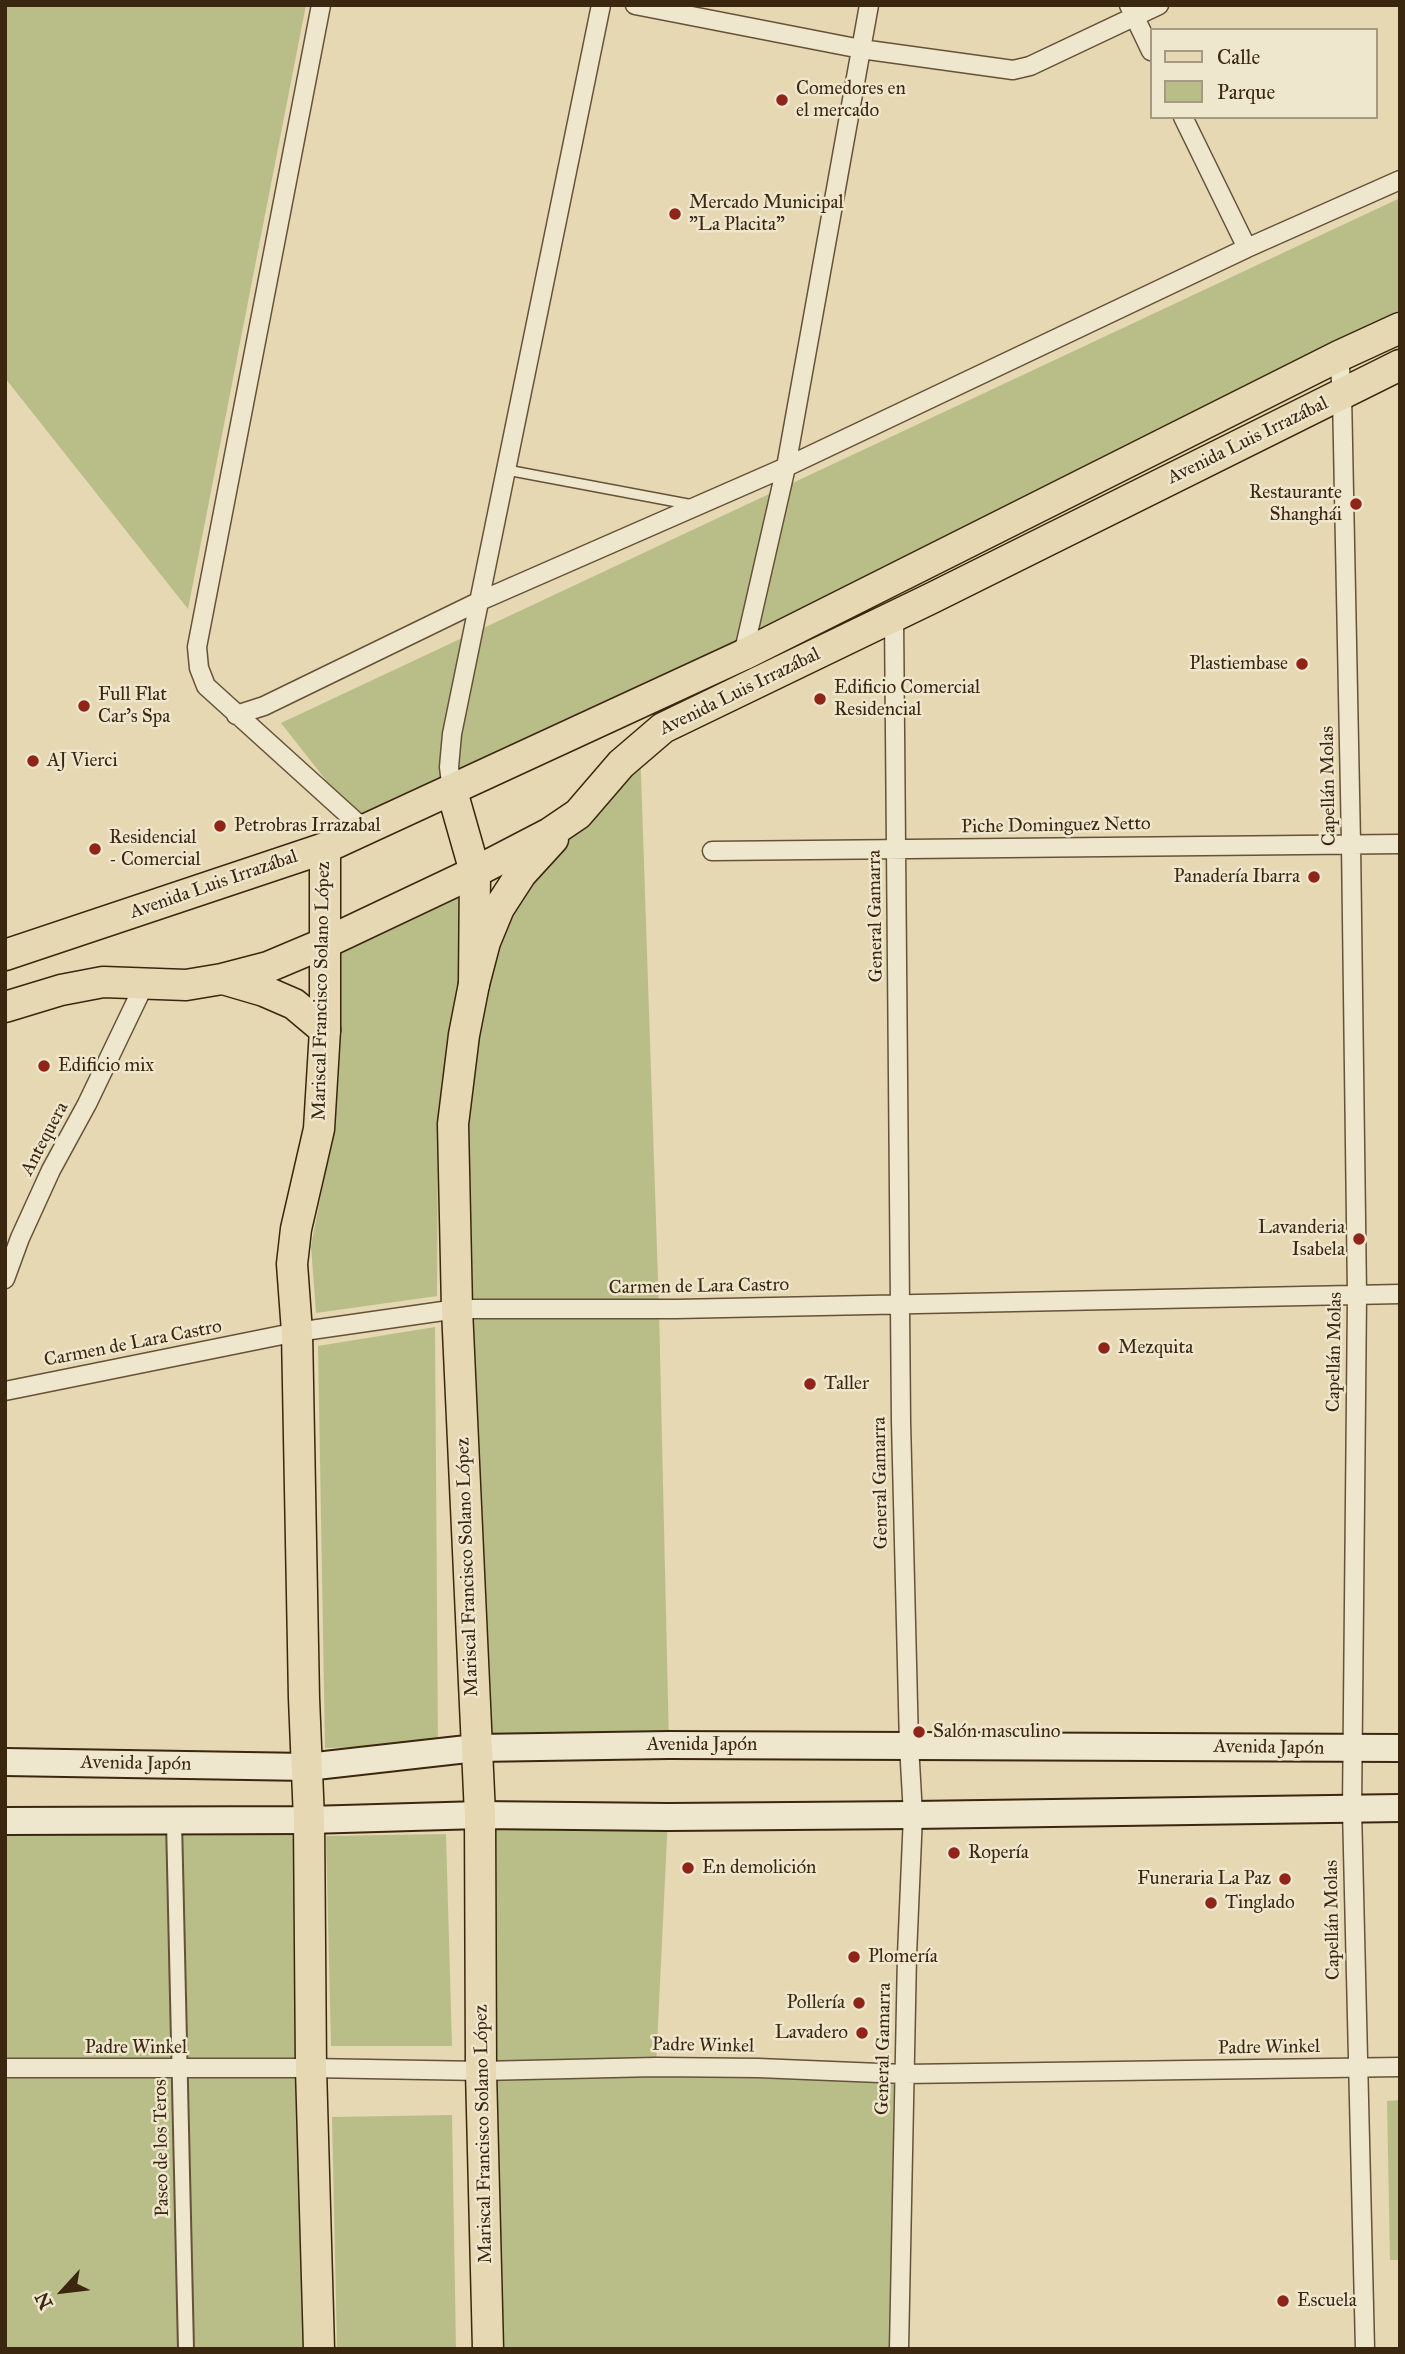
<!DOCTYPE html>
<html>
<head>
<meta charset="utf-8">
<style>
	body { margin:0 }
	#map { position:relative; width:1405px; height:2354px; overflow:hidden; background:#e5d8b2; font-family:"IM FELL Great Primer",serif }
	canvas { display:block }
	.frame { position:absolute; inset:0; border:7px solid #3b260f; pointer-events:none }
	.legend { position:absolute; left:1150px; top:28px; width:228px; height:91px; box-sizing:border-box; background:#eee6cd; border:2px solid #a69981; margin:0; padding:9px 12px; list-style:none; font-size:21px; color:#3b260f }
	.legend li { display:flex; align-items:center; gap:14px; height:35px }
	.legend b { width:35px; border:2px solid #a69981 }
	.north { position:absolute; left:28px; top:2256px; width:70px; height:70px; -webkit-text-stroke:5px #eee6cd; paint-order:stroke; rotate:243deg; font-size:19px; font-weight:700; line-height:28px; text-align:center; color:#3b260f }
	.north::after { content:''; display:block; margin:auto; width:24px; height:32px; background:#3b260f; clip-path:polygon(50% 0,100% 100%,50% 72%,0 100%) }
</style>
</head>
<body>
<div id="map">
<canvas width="1405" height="2354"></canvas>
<div class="frame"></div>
<ul class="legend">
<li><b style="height:9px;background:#e5d8b2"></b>Calle</li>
<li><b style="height:19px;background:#b9be89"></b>Parque</li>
</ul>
<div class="north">N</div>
</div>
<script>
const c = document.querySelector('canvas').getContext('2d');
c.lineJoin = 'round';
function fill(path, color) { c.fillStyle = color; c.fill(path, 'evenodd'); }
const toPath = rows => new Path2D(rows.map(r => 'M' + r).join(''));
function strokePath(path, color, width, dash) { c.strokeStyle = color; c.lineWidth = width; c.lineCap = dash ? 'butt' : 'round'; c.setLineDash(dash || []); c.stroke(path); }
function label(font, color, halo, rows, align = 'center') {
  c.font = font + ' "IM FELL Great Primer",serif'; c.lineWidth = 5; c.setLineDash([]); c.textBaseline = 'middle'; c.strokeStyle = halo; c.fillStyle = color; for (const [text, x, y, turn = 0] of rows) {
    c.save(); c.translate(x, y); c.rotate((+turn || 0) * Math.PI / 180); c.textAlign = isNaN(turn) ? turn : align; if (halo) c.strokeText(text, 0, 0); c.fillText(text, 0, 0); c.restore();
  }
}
const green = toPath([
	[5,5,306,5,188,609,5,378],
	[1400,198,1400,311,365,830,281,723],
	[640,745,659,1309,669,1745,476,1748,453,1124,485,942],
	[459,894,461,983,438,1120,437,1296,316,1313,311,1246,334,1127,341,950],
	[435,1327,438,1746,325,1748,318,1346],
	[480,1815,668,1817,656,2066,904,2074,901,2349,488,2349],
	[309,1820,319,2349,5,2349,5,1821],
	[446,1834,452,2046,331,2046,326,1836],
	[1400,2100,1400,2260,1390,2260,1387,2101],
	[452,2115,456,2349,337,2349,332,2117]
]);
const service = toPath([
	[507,470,693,505]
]);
const pedestrian = toPath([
	[174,1821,186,2349]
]);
const minor = toPath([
	[321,5,197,647,199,668,206,686,365,830],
	[635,5,861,49,1013,70,1030,66,1159,5],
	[1129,5,1151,51],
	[1183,117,1247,248],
	[1339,356,1342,394,1351,843,1357,1295,1352,1809,1365,2349],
	[894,617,901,1421,909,1745,913,1815,907,1955,899,2349],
	[743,655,786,467,869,5],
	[236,715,264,706,480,601,786,467,1247,248,1400,180],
	[452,791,449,767,452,734,601,5],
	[712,851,1400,844],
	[5,1279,20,1238,51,1170,87,1104,145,983],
	[5,1391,297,1332,457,1309,676,1309,1400,1294],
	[5,2068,311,2068,481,2071,656,2067,758,2068,904,2074,1400,2067]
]);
const secondary = toPath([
	[5,1762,307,1767,476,1748,669,1745,1400,1748],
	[5,1821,309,1820,480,1815,668,1817,913,1815,1400,1808]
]);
const primary = toPath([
	[452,791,475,872,474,984,464,1035,453,1124,457,1309,480,1815,481,2071,488,2349],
	[319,2349,311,2068,309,1820,304,1698,297,1332,292,1264,296,1229,319,1129,325,1030,325,848]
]);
const trunk = toPath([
	[5,955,325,848,743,655,1339,356,1400,328],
	[223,979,264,991,294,1004,325,1030],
	[474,984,485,942,499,908,521,874,553,839],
	[5,1007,61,990,103,982,186,985,222,979,268,967,325,943,475,872,550,833,578,814,621,764,663,728,932,598,1400,365]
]);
const markers = [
	[782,100,7,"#8f2418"],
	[675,214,7,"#8f2418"],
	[1356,504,7,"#8f2418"],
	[1302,664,7,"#8f2418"],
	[820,699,7,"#8f2418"],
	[84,706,7,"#8f2418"],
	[33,761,7,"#8f2418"],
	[220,826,7,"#8f2418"],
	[95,849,7,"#8f2418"],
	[1314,877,7,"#8f2418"],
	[44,1066,7,"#8f2418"],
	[1359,1239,7,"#8f2418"],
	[1104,1348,7,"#8f2418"],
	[810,1384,7,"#8f2418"],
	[919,1732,7,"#8f2418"],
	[954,1853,7,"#8f2418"],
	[688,1868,7,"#8f2418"],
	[1285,1879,7,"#8f2418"],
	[1211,1903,7,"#8f2418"],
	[854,1957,7,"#8f2418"],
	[859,2003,7,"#8f2418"],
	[862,2033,7,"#8f2418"],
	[1283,2301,7,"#8f2418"]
];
const poiNames = [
	["Comedores en",796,89],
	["el mercado",796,111],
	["Mercado Municipal",689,203],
	["\"La Placita\"",689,225],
	["Restaurante",1342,493,"right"],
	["Shanghái",1342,515,"right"],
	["Plastiembase",1288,664,"right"],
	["Edificio Comercial",834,688],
	["Residencial",834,710],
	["Full Flat",98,695],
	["Car's Spa",98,717],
	["AJ Vierci",47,761],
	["Petrobras Irrazabal",234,826],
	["Residencial",109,838],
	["- Comercial",109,860],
	["Panadería Ibarra",1300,877,"right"],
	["Edificio mix",58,1066],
	["Lavanderia",1345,1228,"right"],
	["Isabela",1345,1250,"right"],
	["Mezquita",1118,1348],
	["Taller",824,1384],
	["Salón masculino",933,1732],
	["Ropería",968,1853],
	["En demolición",702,1868],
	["Funeraria La Paz",1271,1879,"right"],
	["Tinglado",1225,1903],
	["Plomería",868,1957],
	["Pollería",845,2003,"right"],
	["Lavadero",848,2033,"right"],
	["Escuela",1297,2301]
];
const streetNames = [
	["Avenida Luis Irrazábal",1248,441,-26],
	["Avenida Luis Irrazábal",740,692,-26],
	["Capellán Molas",1329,786,-91],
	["Piche Dominguez Netto",1056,826,-1],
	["Avenida Luis Irrazábal",214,885,-19],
	["General Gamarra",876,916,-91],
	["Mariscal Francisco Solano López",322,991,-89],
	["Antequera",45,1139,-62],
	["Carmen de Lara Castro",699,1287,-1],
	["Carmen de Lara Castro",133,1344,-11],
	["Capellán Molas",1335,1352,-89],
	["General Gamarra",881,1483,-91],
	["Mariscal Francisco Solano López",468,1567,-92],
	["Avenida Japón",702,1745],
	["Avenida Japón",1269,1748,1],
	["Avenida Japón",136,1764,1],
	["Capellán Molas",1333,1920,-91],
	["Padre Winkel",703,2046,1],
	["Padre Winkel",136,2048],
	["Padre Winkel",1269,2048,-1],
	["General Gamarra",884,2049,-89],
	["Mariscal Francisco Solano López",484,2134,-91],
	["Paseo de los Teros",162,2148,-91]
];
fill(green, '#b9be89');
strokePath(service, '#665238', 12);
strokePath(pedestrian, '#665238', 18);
strokePath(minor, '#665238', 21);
strokePath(secondary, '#3b260f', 30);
strokePath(primary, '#3b260f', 33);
strokePath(trunk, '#3b260f', 33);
strokePath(service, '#eee6cd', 9);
strokePath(pedestrian, '#eee6cd', 14);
strokePath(minor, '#eee6cd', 18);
strokePath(secondary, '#eee6cd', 26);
strokePath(primary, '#e5d8b2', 30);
strokePath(trunk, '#e5d8b2', 30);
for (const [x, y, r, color] of markers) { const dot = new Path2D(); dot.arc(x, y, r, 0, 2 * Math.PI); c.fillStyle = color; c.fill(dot); strokePath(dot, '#eee6cd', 2.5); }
label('19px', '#3b260f', '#eee6cd', poiNames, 'left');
label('19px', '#3b260f', '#eee6cd', streetNames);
</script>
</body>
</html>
